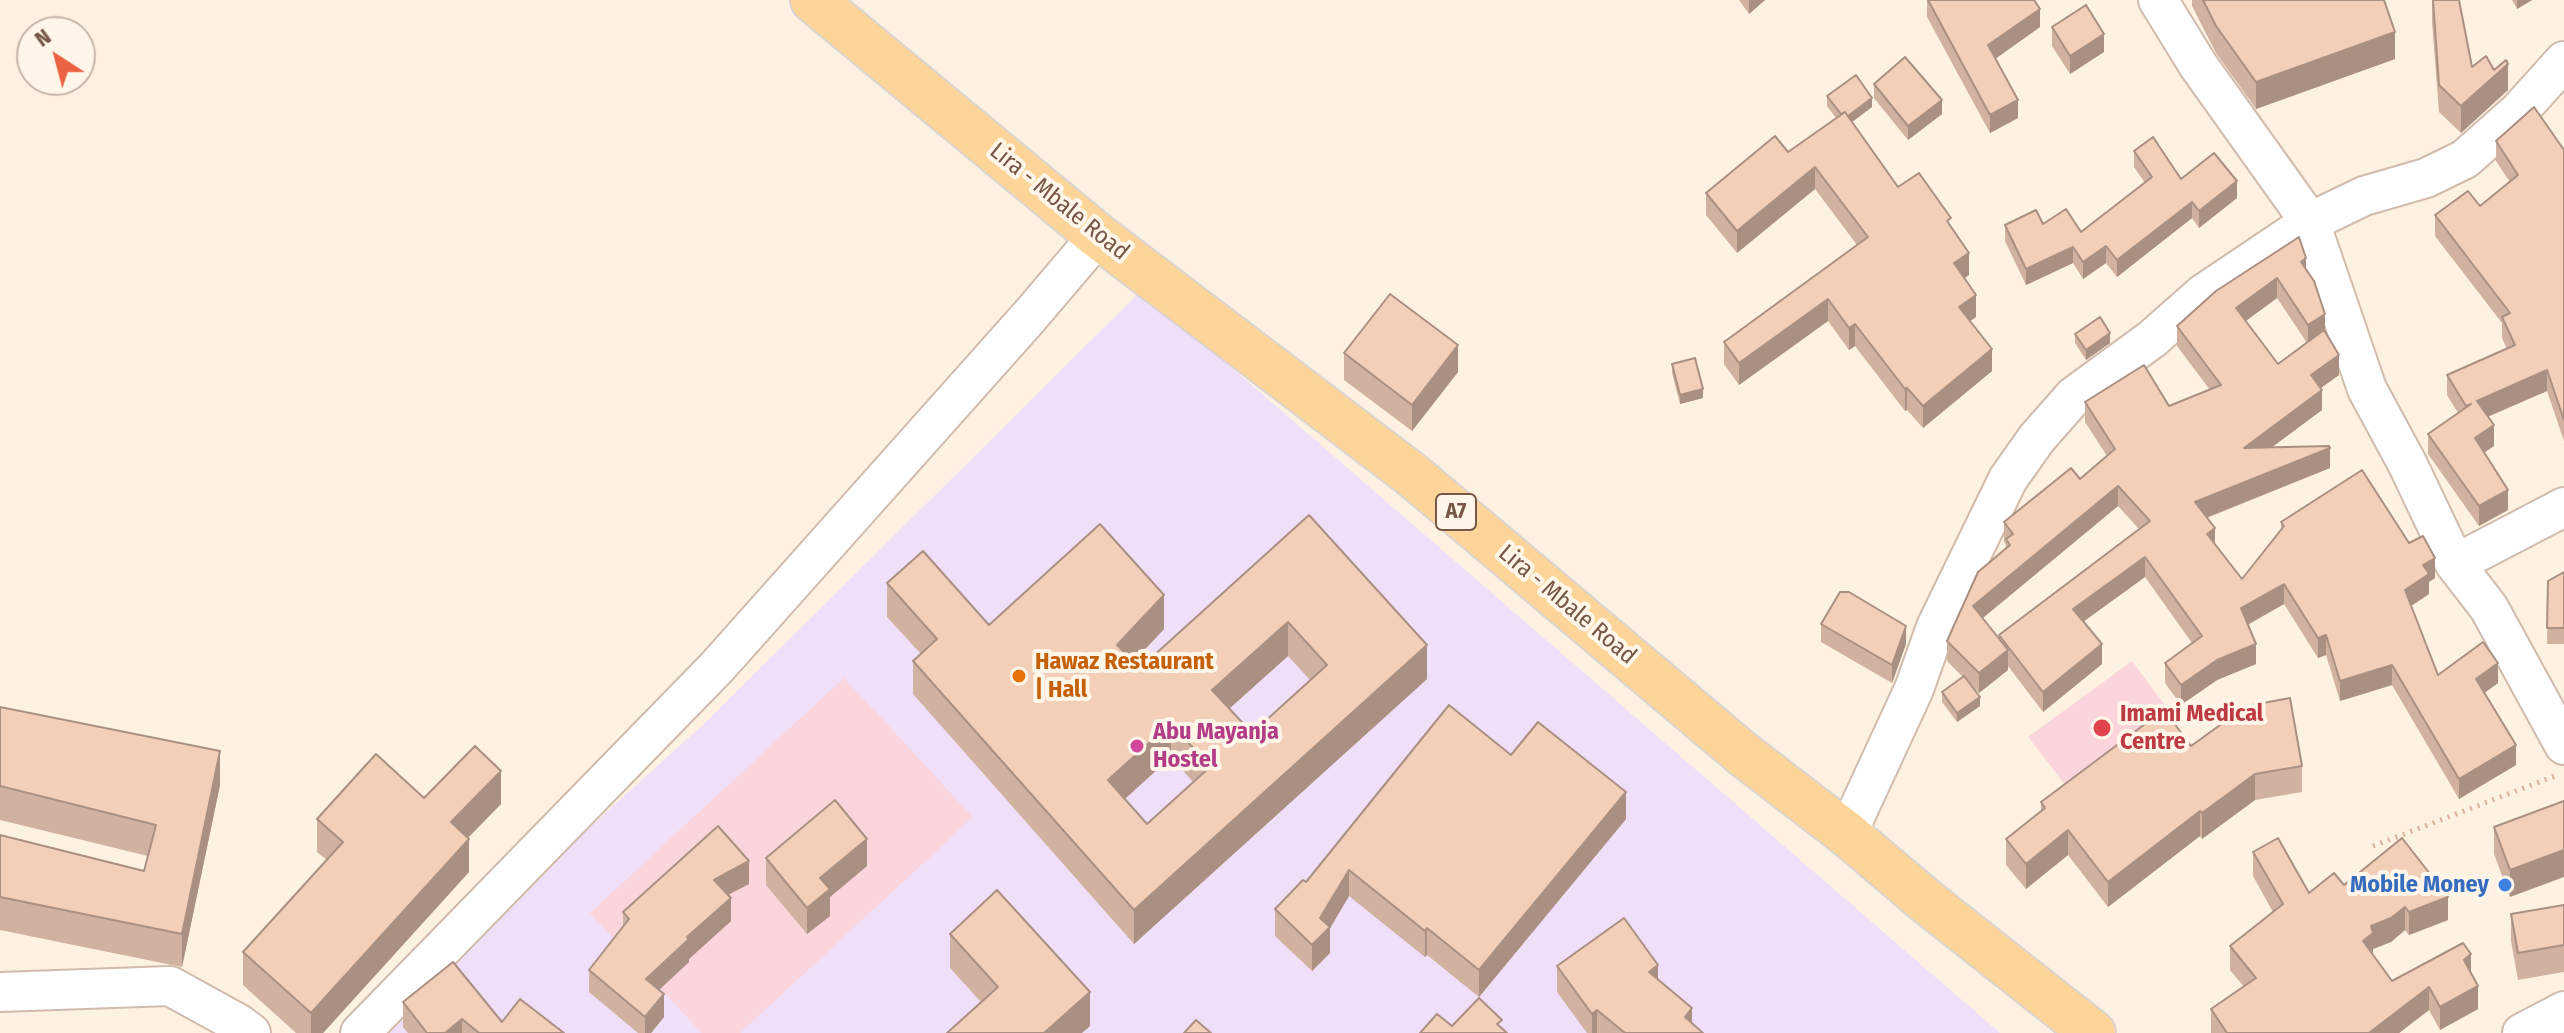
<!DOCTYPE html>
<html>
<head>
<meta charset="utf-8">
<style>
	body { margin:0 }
	#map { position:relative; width:2564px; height:1033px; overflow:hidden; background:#fdf2e2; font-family:"Fira Sans Condensed",sans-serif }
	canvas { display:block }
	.north { position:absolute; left:16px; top:16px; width:80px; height:80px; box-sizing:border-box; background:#fff6e9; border:2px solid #c8b6a9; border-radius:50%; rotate:324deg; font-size:22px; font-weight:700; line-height:32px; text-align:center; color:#765748 }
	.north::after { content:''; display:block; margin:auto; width:28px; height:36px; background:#ec6343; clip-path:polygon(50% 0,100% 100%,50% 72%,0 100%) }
</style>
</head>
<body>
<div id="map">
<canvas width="2564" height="1033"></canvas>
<div class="north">N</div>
</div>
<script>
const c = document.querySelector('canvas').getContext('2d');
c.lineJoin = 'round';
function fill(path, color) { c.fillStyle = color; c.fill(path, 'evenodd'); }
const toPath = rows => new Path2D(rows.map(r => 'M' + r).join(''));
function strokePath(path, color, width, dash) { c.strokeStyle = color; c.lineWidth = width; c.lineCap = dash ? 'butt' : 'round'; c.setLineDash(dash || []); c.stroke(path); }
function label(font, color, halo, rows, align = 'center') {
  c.font = font + ' "Fira Sans Condensed",sans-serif'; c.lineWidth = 8; c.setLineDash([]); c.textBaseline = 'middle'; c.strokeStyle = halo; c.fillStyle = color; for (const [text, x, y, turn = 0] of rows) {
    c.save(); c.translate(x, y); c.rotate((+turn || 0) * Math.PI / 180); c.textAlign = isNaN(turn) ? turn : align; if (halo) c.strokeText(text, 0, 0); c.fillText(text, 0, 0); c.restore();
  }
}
const education = toPath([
	[1142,290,2000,1033,376,1033,517,893,707,721]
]);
const medical = toPath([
	[2132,661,2176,720,2074,796,2028,737],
	[844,678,973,817,740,1033,702,1033,590,913]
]);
const path = toPath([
	[2373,846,2555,776]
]);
const minor = toPath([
	[2158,0,2198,65,2310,222,2367,389,2408,465,2455,564,2489,608,2564,745],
	[2455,564,2564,507],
	[1847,834,1914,689,1936,627,2008,479,2037,438,2074,396,2152,339,2203,294,2310,222,2364,196,2426,178,2465,159,2519,111,2564,61],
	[0,992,170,986,239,1024,251,1033],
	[360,1033,717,667,1029,317,1098,236],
	[2522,1033,2564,1011]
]);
const major = toPath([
	[813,0,1098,236,1411,474,1743,754,1847,834,1926,901,2093,1033]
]);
const wall = toPath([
	[1739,0,1765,0,1749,14],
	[1927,0,2034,0,2040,27,1995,59,2018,118,1990,133,1927,17],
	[2192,0,2384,0,2395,59,2256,109,2216,53,2192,6],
	[2432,0,2472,67,2494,70,2508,90,2461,133,2439,112,2432,22],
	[2512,0,2532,0,2517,9],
	[2052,27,2104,52,2070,74,2052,46],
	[1874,84,1942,114,1908,140,1874,98],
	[1827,96,1872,107,1852,122,1898,187,1951,226,1969,275,1965,278,1976,317,1970,321,1992,371,1923,428,1907,410,1905,411,1855,346,1849,350,1828,321,1739,385,1724,364,1724,342,1857,245,1815,189,1737,253,1706,215,1706,193,1788,152,1836,118,1827,106],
	[2496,141,2564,150,2564,441,2547,391,2488,417,2494,446,2484,452,2508,510,2479,526,2428,454,2428,434,2458,413,2447,395,2447,375,2507,349,2502,338,2502,323,2435,236,2435,215,2480,206,2510,182,2496,161],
	[2134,151,2181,179,2237,198,2199,228,2192,218,2117,277,2106,263,2083,279,2073,263,2026,285,2005,241,2005,225,2043,224,2081,232,2145,183,2134,167],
	[2306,269,2339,375,2321,388,2322,410,2272,447,2330,468,2207,518,2215,545,2242,579,2281,530,2281,522,2409,543,2435,578,2429,582,2429,594,2411,606,2438,675,2498,683,2484,693,2516,765,2459,799,2392,685,2340,701,2326,655,2318,658,2284,604,2248,625,2256,664,2217,680,2181,705,2165,683,2165,663,2192,643,2145,577,2083,622,2102,664,2043,712,2008,666,2008,670,1979,693,1970,684,1980,706,1957,722,1942,702,1942,692,1963,677,1947,661,1947,641,2006,548,2006,545,2004,542,2004,522,2080,479,2107,456,2085,422,2085,402,2169,406,2210,390,2177,346,2177,326,2216,291],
	[2277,298,2307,343,2278,364,2246,321],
	[2118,506,2139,529,1999,635,1999,638,1983,618],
	[2075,334,2110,343,2086,360,2075,343],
	[1344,353,1458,372,1412,431,1344,380],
	[1672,364,1703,398,1680,404,1672,373],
	[1309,515,1427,679,1134,944,913,694,913,661,921,654,887,617,887,583,989,625,1164,629,1133,662,1140,668],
	[1288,656,1310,680,1252,733,1229,709],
	[1171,757,1193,782,1147,824,1125,799],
	[2564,572,2564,644,2547,644,2548,581],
	[1821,624,1906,644,1892,683,1821,642],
	[0,707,220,785,182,967,0,930,0,835,144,871,148,856,0,820],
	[2225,710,2302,766,2302,792,2255,800,2202,839,2200,836,2108,907,2068,855,2026,889,2006,865,2006,839,2041,812,2041,802,2191,746,2225,721],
	[1511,755,1626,819,1479,997,1427,955,1425,957,1349,896,1330,928,1330,953,1312,971,1275,936,1275,909,1306,882],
	[424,798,501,804,468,838,469,872,323,1033,296,1033,243,985,243,952,327,860,317,852,317,819],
	[2564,801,2510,897,2494,854,2494,827],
	[2253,852,2309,893,2344,885,2448,920,2409,935,2405,930,2391,942,2373,949,2373,955,2392,981,2471,972,2478,1009,2440,1030,2429,1010,2399,1033,2211,1033,2211,1009,2244,987,2230,970,2230,946,2273,912,2253,876],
	[766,858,867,866,830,897,830,916,807,934,766,885],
	[749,884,728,895,731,921,689,959,689,962,659,990,664,1017,651,1033,638,1033,589,992,589,970,623,926,623,912],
	[2564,905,2564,972,2518,980,2511,941,2511,914],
	[950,934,1090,1026,981,1002,950,968],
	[1557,966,1658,980,1692,1024,1703,1033,1587,1033,1557,992],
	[403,1002,502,1022,564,1033,408,1033,403,1027]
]);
const shadedWall = toPath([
	[1749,0,1765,0,1749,14],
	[2517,0,2532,0,2517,9],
	[2040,9,2040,27,1988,64,1988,45],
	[2395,32,2395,59,2256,109,2256,82],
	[2104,34,2104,52,2070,74,2070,56],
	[2508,64,2508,90,2461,133,2461,106],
	[1872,98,1872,107,1844,128,1844,119],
	[1942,100,1942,114,1908,140,1908,126],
	[2018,100,2018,118,1990,133,1990,115],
	[1815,167,1815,189,1737,253,1737,231],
	[2237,181,2237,198,2199,228,2199,211],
	[2192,202,2192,218,2117,277,2117,260],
	[2106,246,2106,263,2083,279,2083,262],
	[2073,247,2073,263,2026,285,2026,269],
	[1969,253,1969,275,1954,285,1954,263],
	[2306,258,2306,278,2301,262],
	[2277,278,2277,298,2236,328,2236,308],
	[1976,295,1976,317,1959,329,1959,307],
	[1828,299,1828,321,1739,385,1739,363],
	[2325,314,2325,334,2308,345,2308,325],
	[1855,324,1855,346,1849,350,1849,328],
	[2110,333,2110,343,2086,360,2086,350],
	[1458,345,1458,372,1412,431,1412,405],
	[1992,349,1992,371,1923,428,1923,406],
	[2339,355,2339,375,2311,395,2311,375],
	[2547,370,2547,391,2477,421,2477,401],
	[1907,388,1907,410,1905,411,1905,389],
	[1703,389,1703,398,1680,404,1680,395],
	[2322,390,2322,410,2244,468,2244,448],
	[2494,425,2494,446,2475,459,2475,438],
	[2330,448,2330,468,2195,522,2195,502],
	[2118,486,2118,506,1973,626,1973,606],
	[2508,490,2508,510,2479,526,2479,506],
	[2215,528,2215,548,2207,534],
	[2145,557,2145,577,2073,629,2073,609],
	[2435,558,2435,578,2429,582,2429,594,2405,610,2405,590,2423,565],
	[2284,584,2284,604,2241,628,2241,608],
	[1164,595,1164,629,1117,679,1117,645],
	[1288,622,1288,656,1212,724,1212,690],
	[1906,626,1906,644,1892,683,1892,665],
	[2326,635,2326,655,2318,658,2318,638],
	[2102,644,2102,664,2043,712,2043,692],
	[2256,644,2256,664,2217,680,2181,705,2181,685,2217,660],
	[1427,645,1427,679,1134,944,1134,910],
	[2008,650,2008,670,1979,693,1979,673],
	[2498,663,2498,683,2476,699,2476,679],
	[2392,665,2392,685,2340,701,2340,681],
	[1980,697,1980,706,1957,722,1957,713],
	[1171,723,1171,757,1108,814,1108,780],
	[2516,745,2516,765,2459,799,2459,779],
	[220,751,220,785,182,967,182,934],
	[501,771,501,804,451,855,451,822],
	[2255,774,2255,800,2202,839,2202,813],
	[1626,792,1626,819,1479,997,1479,970],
	[2200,811,2200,836,2108,907,2108,882],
	[2068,830,2068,855,2026,889,2026,864],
	[469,839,469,872,323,1033,311,1033,311,1013],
	[867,839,867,866,830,897,830,916,807,934,807,908,820,878],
	[2564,850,2564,877,2510,897,2510,870],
	[749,861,749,884,714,902,714,880],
	[1349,870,1349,896,1330,928,1330,953,1312,971,1312,945,1320,918],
	[2448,897,2448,920,2409,935,2409,912],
	[731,898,731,921,689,959,689,962,646,1002,646,979,687,937],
	[2405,907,2405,930,2391,942,2373,949,2373,957,2363,941,2371,926],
	[1427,928,1427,955,1425,957,1425,931],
	[2471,954,2471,978,2464,960],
	[1658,965,1658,991,1649,972],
	[2478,986,2478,1009,2440,1030,2440,1007],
	[2429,987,2429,1010,2399,1033,2369,1033],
	[1090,992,1090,1026,1082,1033,1044,1033],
	[664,994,664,1017,651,1033,645,1033,645,1017],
	[1692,1008,1692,1033,1685,1017],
	[1597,1010,1597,1033,1592,1033,1592,1014],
	[462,1019,462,1033,445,1033]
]);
const building = toPath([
	[1928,0,2034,0,2040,9,1988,45,2018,100,1990,115,1928,0],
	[2203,0,2384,0,2395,32,2256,82,2216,26,2203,0],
	[2433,0,2459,0,2472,67,2486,56,2494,70,2506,60,2508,64,2461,106,2439,85,2433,0],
	[2086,5,2104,34,2070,56,2052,27,2086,5],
	[1905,57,1942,100,1908,126,1874,84,1905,57],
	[1856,75,1872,98,1848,116,1845,112,1841,114,1827,96,1856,75],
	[2534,107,2564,150,2564,420,2547,370,2477,401,2494,425,2475,438,2508,490,2479,506,2428,434,2471,404,2466,406,2447,375,2515,345,2502,317,2510,313,2435,215,2468,191,2480,206,2518,175,2496,141,2534,107],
	[1845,112,1898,187,1919,173,1951,218,1947,221,1969,253,1954,263,1976,295,1959,307,1992,349,1923,406,1907,388,1905,389,1855,324,1849,328,1828,299,1739,363,1724,342,1868,237,1815,167,1737,231,1706,193,1775,136,1788,152,1845,112],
	[2153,137,2181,179,2214,153,2237,181,2199,211,2192,202,2117,260,2106,246,2083,262,2073,247,2026,269,2005,225,2036,210,2043,224,2066,209,2081,232,2152,177,2134,151,2153,137],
	[2299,237,2306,258,2301,262,2314,281,2325,314,2308,325,2277,278,2236,308,2278,364,2324,330,2339,355,2311,375,2322,390,2244,448,2329,446,2330,448,2195,502,2215,528,2207,534,2242,579,2284,526,2281,522,2362,470,2409,543,2423,536,2435,558,2423,565,2429,574,2405,590,2438,675,2483,642,2498,663,2476,679,2516,745,2459,779,2392,665,2340,681,2326,635,2318,638,2284,584,2241,608,2256,644,2217,660,2181,685,2165,663,2202,636,2145,557,2073,609,2102,644,2043,692,1999,635,2150,521,2118,486,1973,606,2008,650,1979,673,1947,641,1978,572,2010,545,2006,539,2013,534,2004,522,2071,468,2080,479,2115,449,2085,402,2144,365,2169,406,2221,385,2177,326,2216,291,2299,237],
	[1390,294,1458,345,1412,405,1344,353,1390,294],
	[2100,317,2110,333,2086,350,2075,334,2100,317],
	[1695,358,1703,389,1680,395,1672,364,1695,358],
	[1309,515,1427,645,1134,910,913,661,937,639,887,583,923,551,989,625,1100,524,1164,595,1117,645,1140,668,1309,515],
	[1288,622,1327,665,1252,733,1212,690,1288,622],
	[1171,723,1210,767,1147,824,1108,780,1171,723],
	[2564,572,2564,628,2547,628,2548,581,2564,572],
	[1840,592,1849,592,1906,626,1892,665,1821,624,1840,592],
	[1964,676,1980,697,1957,713,1942,692,1964,676],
	[2290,698,2302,766,2255,774,2202,813,2200,811,2108,882,2068,830,2026,864,2006,839,2045,808,2041,802,2145,724,2171,719,2191,746,2227,720,2225,710,2290,698],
	[1449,705,1511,755,1538,722,1626,792,1479,970,1427,928,1425,931,1349,870,1320,918,1330,927,1312,945,1275,909,1303,880,1306,882,1449,705],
	[0,707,220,751,182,934,0,897,0,835,144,871,156,825,0,786,0,707],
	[475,746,501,771,451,822,469,839,311,1013,243,952,343,842,317,819,376,754,424,798,475,746],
	[835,800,867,839,820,878,830,889,807,908,766,858,835,800],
	[2564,801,2564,850,2510,870,2494,827,2564,801],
	[718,826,749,861,714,880,731,898,687,937,689,939,646,979,664,994,645,1017,589,970,629,919,623,912,718,826],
	[2278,838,2309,893,2334,873,2344,885,2402,838,2448,897,2409,912,2405,907,2391,918,2371,926,2373,933,2363,941,2392,981,2463,943,2471,954,2464,960,2478,986,2440,1007,2429,987,2369,1033,2227,1033,2211,1009,2256,978,2230,946,2283,904,2253,852,2278,838],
	[997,890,1090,992,1044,1033,947,1033,998,987,950,934,997,890],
	[2564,905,2564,945,2518,953,2511,914,2564,905],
	[1624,918,1658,965,1649,972,1692,1008,1685,1017,1703,1033,1625,1033,1597,1010,1592,1014,1557,966,1624,918],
	[453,962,502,1022,520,999,564,1033,479,1033,462,1019,445,1033,427,1033,403,1002,453,962],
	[1479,998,1502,1020,1497,1024,1507,1033,1420,1033,1437,1014,1452,1026,1479,998],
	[1196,1020,1211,1033,1184,1033,1196,1020]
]);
const markers = [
	[1019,676,8,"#e8710a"],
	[2102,728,10,"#e0444e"],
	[1137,746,8,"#d1479c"],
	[2505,885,8,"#3f7fe0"]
];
const shields = [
	[1456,512,40]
];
const shieldNames = [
	["A7",1456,512]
];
const streetNames = [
	["Lira - Mbale Road",1059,202,39],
	["Lira - Mbale Road",1567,605,40]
];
const foodNames = [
	["Hawaz Restaurant",1035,662],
	["| Hall",1035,690]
];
const healthNames = [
	["Imami Medical",2120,714],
	["Centre",2120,742]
];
const hotelNames = [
	["Abu Mayanja",1153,732],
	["Hostel",1153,760]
];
const shopNames = [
	["Mobile Money",2489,885]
];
fill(education, '#efdff9');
fill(medical, '#fbd5db');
strokePath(minor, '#d1bbac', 42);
strokePath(major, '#dbd3cf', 48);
strokePath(path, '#d8b29c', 5, [2, 6]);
strokePath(minor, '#fff', 38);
strokePath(major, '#fed598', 44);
fill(wall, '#d1b19f');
fill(shadedWall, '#aa9082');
fill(building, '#f3ceb9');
strokePath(building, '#aa9082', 2);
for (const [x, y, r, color] of markers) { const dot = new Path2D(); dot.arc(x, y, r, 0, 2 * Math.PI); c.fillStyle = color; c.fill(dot); strokePath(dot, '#fff6e9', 3); }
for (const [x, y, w] of shields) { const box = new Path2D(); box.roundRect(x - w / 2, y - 18, w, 36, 6); c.fillStyle = '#fff6e9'; c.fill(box); strokePath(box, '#765748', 2); }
label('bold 22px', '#765748', null, shieldNames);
label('24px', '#765748', '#fff6e9', streetNames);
label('bold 24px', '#c56008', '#fff6e9', foodNames, 'left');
label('bold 24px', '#be3a42', '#fff6e9', healthNames, 'left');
label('bold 24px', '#b23c85', '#fff6e9', hotelNames, 'left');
label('bold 24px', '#366cbe', '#fff6e9', shopNames, 'right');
</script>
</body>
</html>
